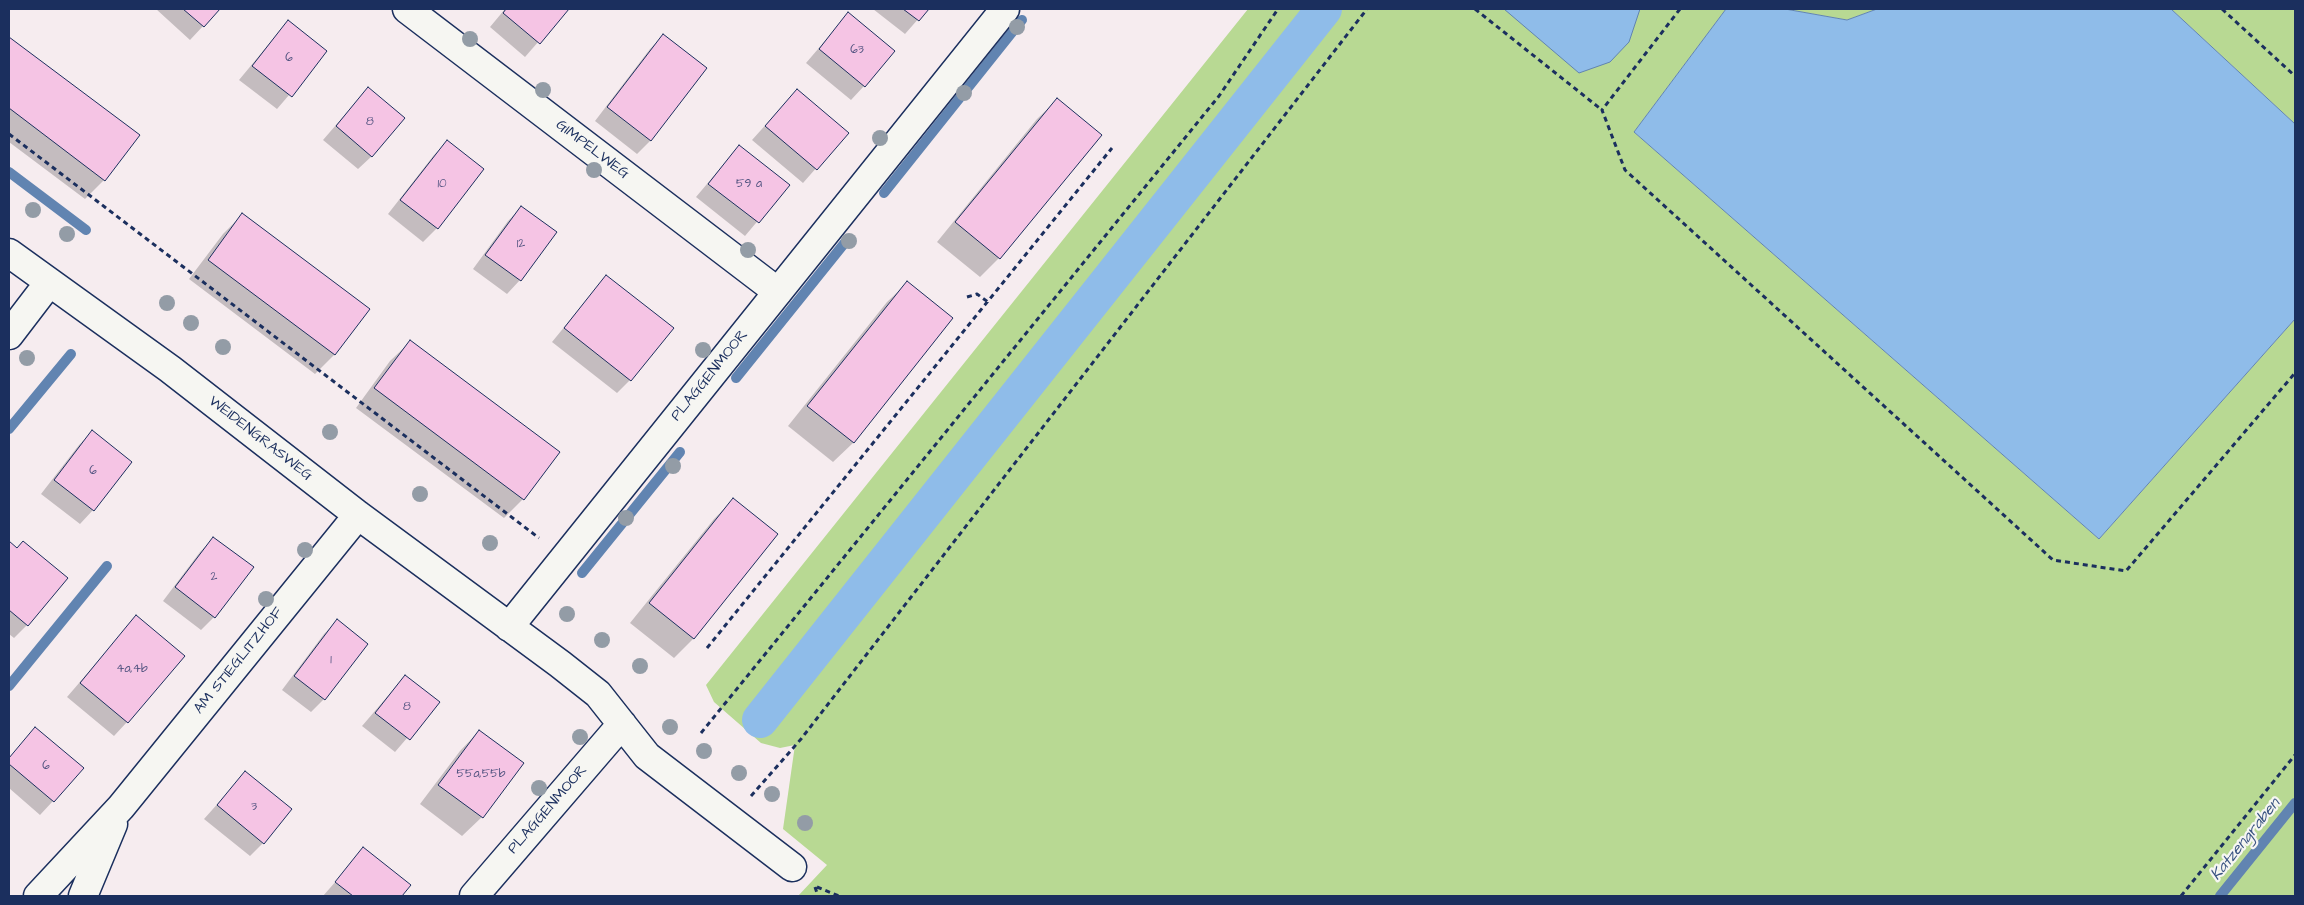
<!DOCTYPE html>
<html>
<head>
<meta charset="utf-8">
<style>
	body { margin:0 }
	#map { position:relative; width:2304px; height:905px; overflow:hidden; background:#f6ecef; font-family:"Architects Daughter",sans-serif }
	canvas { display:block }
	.frame { position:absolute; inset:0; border:10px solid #1b2f5e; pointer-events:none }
</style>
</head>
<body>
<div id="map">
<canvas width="2304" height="905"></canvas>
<div class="frame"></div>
</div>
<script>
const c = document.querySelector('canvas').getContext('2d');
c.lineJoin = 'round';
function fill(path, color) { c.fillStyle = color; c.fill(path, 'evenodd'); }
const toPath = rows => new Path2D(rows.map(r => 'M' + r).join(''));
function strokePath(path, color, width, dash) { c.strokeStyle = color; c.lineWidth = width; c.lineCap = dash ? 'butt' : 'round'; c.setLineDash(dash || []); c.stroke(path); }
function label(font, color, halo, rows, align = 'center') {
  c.font = font + ' "Architects Daughter",sans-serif'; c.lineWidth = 4.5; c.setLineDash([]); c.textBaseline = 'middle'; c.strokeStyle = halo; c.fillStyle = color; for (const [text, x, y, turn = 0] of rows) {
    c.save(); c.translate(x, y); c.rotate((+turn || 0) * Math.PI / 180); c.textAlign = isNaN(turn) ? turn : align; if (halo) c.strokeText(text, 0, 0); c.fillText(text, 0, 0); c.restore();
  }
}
const green = toPath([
	[1248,9,1726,9,1634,132,2099,539,2295,319,2295,896,798,896,827,865,783,829,795,745,780,748,761,743,714,702,706,685],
	[1785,9,1877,9,1847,20],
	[2171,9,2295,9,2295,124]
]);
const water = toPath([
	[1504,9,1640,9,1629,42,1610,62,1579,73,1504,9],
	[1726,9,1785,9,1847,20,1877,9,2171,9,2295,124,2295,319,2099,539,1634,132,1726,9]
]);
const shadow = toPath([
	[156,9,219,9,190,40],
	[505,9,567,9,525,57,490,27],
	[873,9,927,9,905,34],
	[848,14,864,86,851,100,806,63],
	[288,21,326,52,277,109,239,80],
	[663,36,705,69,650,141,637,154,595,121,650,49],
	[9,38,138,135,104,180,85,199,9,142],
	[368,88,372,156,358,169,323,140],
	[797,90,847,133,803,183,752,140],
	[1057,100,999,258,980,277,937,242,1037,119],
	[447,142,482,169,437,228,423,242,388,214,434,155],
	[739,146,788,185,745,236,696,197],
	[521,208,520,280,507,294,473,269,508,221],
	[242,215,368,309,334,355,315,374,189,279,223,234],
	[606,276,630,380,617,393,552,342],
	[907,283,952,318,853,443,833,462,788,426,887,302],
	[410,342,523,499,504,518,356,408,390,361],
	[92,432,130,462,93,510,80,524,41,494,79,445],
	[733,500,776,535,693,639,674,658,630,623,714,519],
	[214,538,214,617,201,630,163,601,200,552],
	[9,543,17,549,27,625,14,638,9,634],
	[136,617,127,722,114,736,67,697],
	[337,621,324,699,311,712,282,690,324,634],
	[405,676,438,702,395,752,362,726],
	[35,729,53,801,40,815,9,788,9,758],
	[479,731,482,817,462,836,420,804,460,751],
	[245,773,263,843,250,856,204,819],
	[364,849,409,885,400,896,323,896]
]);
const stream = toPath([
	[9,172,86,230],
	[884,193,1022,20],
	[736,378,847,240],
	[9,429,71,354],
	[582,573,680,452],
	[9,686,107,566],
	[2220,896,2295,803]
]);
const canal = toPath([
	[760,720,1324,9]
]);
const building = toPath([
	[183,9,220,9,204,27,183,9],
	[506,9,569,9,540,44,503,13,506,9],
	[903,9,929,9,919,21,903,9],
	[848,12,895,51,865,87,819,49,848,12],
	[288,20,327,51,292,97,252,66,288,20],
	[663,34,707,68,651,141,607,107,663,34],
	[9,37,140,135,105,181,9,108,9,37],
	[368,87,405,118,372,157,336,126,368,87],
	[797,89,849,133,817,170,765,126,797,89],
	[1057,98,1102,135,1000,259,955,222,1057,98],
	[447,140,484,169,438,229,400,200,447,140],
	[739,145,790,185,759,223,708,184,739,145],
	[521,206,557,232,521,281,485,255,521,206],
	[242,213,370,309,335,355,208,260,242,213],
	[606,275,674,328,631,381,564,328,606,275],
	[907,281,953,318,854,443,807,406,907,281],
	[410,340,560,452,524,500,374,388,410,340],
	[92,430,132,462,94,511,54,480,92,430],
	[733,498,778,534,694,639,649,603,733,498],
	[213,537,254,567,215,618,175,587,213,537],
	[9,541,17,548,23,541,68,578,28,626,9,610,9,541],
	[136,615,185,656,128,723,80,683,136,615],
	[337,619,368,644,325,700,294,676,337,619],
	[405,675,440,702,410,740,375,713,405,675],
	[35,727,84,768,54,802,9,764,9,758,35,727],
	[479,730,524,763,483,818,438,785,479,730],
	[245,771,292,809,264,844,217,805,245,771],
	[363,847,411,885,402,896,353,896,335,882,363,847]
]);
const path = toPath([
	[1475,9,1602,110],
	[1680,9,1602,110,1625,170,2053,560,2126,571,2295,373],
	[2222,9,2295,76],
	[9,134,539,538],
	[967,297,977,294,988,302],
	[707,648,1112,148],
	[701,733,1219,96,1278,9],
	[751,796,801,739,1367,9],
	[815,887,818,896],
	[817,887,839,896],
	[2181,896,2295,755]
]);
const minor = toPath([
	[407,9,778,292],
	[9,253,170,369,358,515,560,664,598,694,647,756,792,867],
	[9,335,48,284],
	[509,627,1005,9],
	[38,896,121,807,358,515],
	[83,896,113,824],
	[474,896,622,724]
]);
const trees = [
	[1017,27],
	[470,39],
	[543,90],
	[964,93],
	[880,138],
	[594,170],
	[33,210],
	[67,234],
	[849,241],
	[748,250],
	[167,303],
	[191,323],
	[223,347],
	[703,350],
	[27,358],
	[330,432],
	[673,466],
	[420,494],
	[626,518],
	[490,543],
	[305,550],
	[266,599],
	[567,614],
	[602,640],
	[640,666],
	[670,727],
	[580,737],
	[704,751],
	[739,773],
	[539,788],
	[772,794],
	[805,823]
];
const numberNames = [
	["63",857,50],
	["6",289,58],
	["8",370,122],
	["10",442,184],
	["59 a",749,184],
	["12",521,244],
	["6",93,471],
	["2",214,577],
	["1",331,660],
	["4a,4b",132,669],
	["8",407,707],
	["6",46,766],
	["55a,55b",481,774],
	["3",254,807]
];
const streetNames = [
	["GIMPELWEG",592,150,37],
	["PLAGGENMOOR",710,376,-51],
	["WEIDENGRASWEG",260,439,38],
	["AM STIEGLITZHOF",239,661,-51],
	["PLAGGENMOOR",548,810,-49]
];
const waterNames = [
	["Katzengraben",2246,840,-51]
];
fill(green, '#b8d993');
fill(water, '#8fbce9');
strokePath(water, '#6184b1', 1);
fill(shadow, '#0003');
strokePath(stream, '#6184b1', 10);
strokePath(canal, '#8fbce9', 36);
fill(building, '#f5c4e4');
strokePath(building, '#1b2f5e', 1);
strokePath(minor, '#1b2f5e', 31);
strokePath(path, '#1b2f5e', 3, [5, 4]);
strokePath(minor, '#f6f6f2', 28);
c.fillStyle = '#939ca6';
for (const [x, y] of trees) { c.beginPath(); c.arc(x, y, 8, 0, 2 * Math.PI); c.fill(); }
label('12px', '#525480', null, numberNames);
label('15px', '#1b2f5e', '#f6f6f2', streetNames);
label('italic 16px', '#385281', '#f6f6f2', waterNames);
</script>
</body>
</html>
